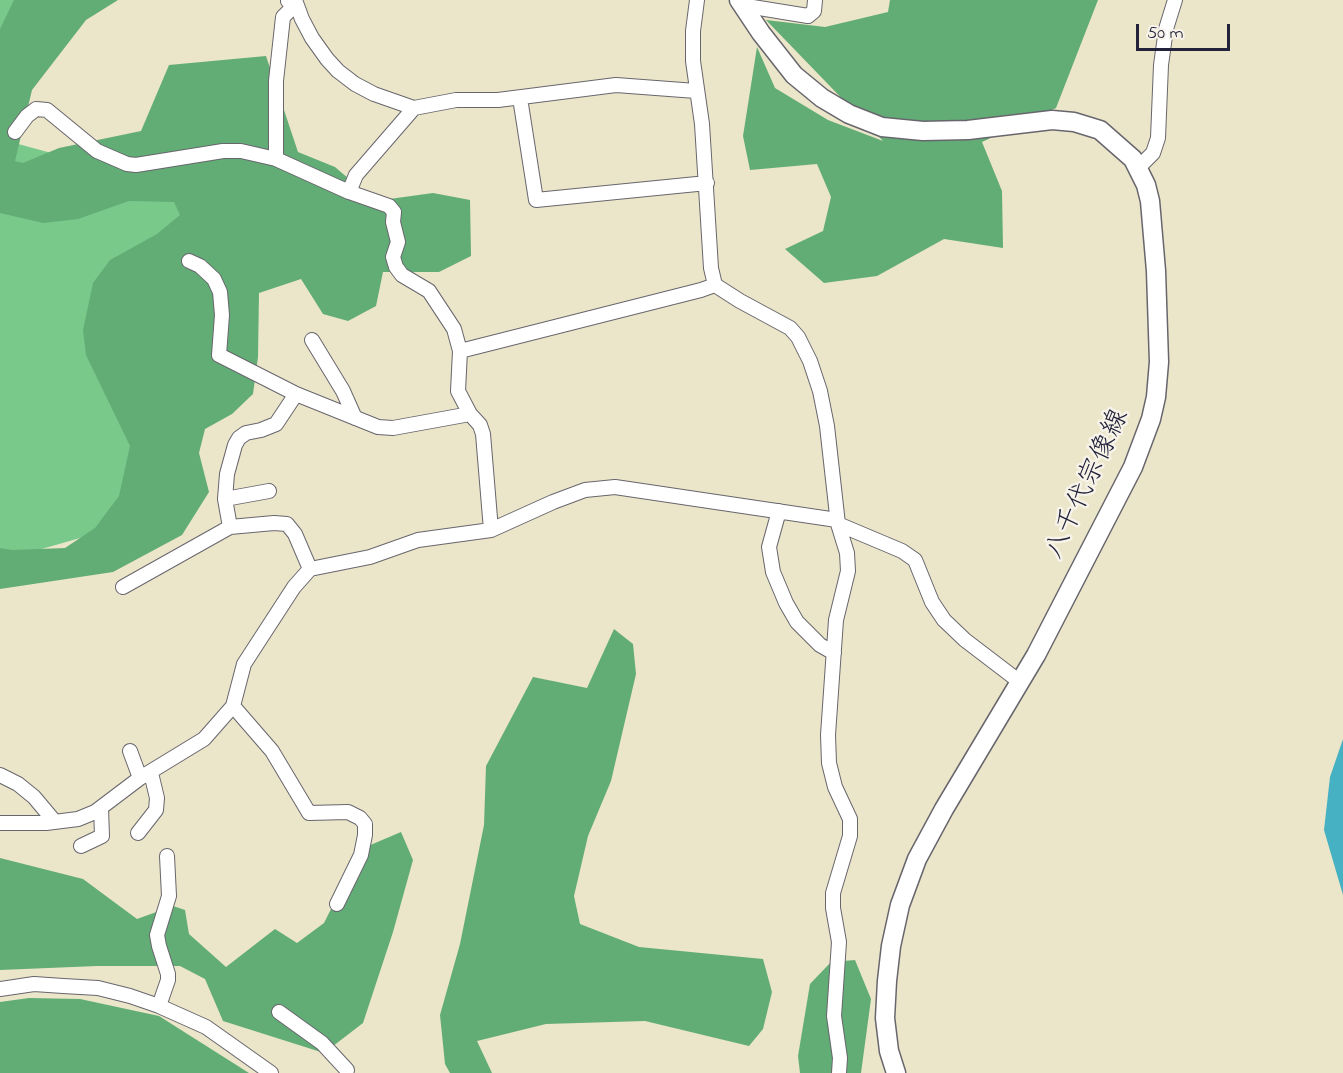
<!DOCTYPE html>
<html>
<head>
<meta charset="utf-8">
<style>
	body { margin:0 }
	#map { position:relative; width:1343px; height:1073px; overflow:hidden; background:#ebe5c9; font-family:"Indie Flower",sans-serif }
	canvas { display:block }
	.scale { position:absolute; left:1136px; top:24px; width:94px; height:27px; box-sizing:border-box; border:3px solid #22223b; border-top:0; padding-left:8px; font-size:18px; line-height:21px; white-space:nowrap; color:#22223b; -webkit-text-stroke:4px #f7f3e8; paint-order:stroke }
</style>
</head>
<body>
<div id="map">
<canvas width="1343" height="1073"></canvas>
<div class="scale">50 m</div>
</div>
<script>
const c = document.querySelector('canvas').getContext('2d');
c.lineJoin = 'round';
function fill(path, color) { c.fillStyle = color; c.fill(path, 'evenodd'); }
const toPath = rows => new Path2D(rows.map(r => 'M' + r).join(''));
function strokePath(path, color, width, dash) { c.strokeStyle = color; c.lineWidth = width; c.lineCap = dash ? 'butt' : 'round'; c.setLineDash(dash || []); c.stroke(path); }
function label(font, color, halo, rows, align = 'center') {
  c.font = font + ' "Indie Flower","Klee One",sans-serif'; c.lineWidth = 5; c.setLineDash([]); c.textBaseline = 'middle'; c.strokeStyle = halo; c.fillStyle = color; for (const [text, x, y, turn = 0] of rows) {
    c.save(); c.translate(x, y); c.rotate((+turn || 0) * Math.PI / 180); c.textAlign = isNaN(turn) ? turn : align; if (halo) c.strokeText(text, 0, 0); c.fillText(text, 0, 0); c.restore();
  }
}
const green = toPath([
	[0,0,33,0,0,57],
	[0,139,194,192,139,521,0,561]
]);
const forest = toPath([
	[14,0,118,0,86,20,32,90,15,161,23,163,59,148,141,131,169,65,266,56,298,152,335,167,375,201,433,193,470,200,471,256,439,272,383,272,376,306,348,321,323,314,301,279,259,293,258,357,253,394,232,414,205,429,199,453,209,492,182,535,113,572,0,589,0,548,12,550,65,548,95,528,119,496,130,446,86,355,83,330,93,283,110,260,157,234,180,215,174,202,129,201,78,219,43,223,0,213,0,29],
	[890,0,1098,0,1056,108,982,142,1002,191,1003,248,944,239,877,276,824,283,785,249,823,231,831,197,817,164,750,170,743,136,757,47,775,88,828,120,883,141,766,20,825,27,888,12],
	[614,629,633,644,636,674,611,781,588,836,574,896,580,924,639,947,763,959,772,992,763,1029,749,1046,645,1021,546,1024,477,1041,492,1073,450,1073,445,1064,440,1015,460,944,484,825,486,766,533,677,587,688],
	[401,832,413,860,393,932,363,1023,324,1053,223,1021,205,979,180,966,97,966,0,970,0,858,83,879,137,919,173,906,185,910,189,934,226,967,275,929,297,943,324,923,361,849],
	[855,960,871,999,861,1073,800,1073,798,1056,810,984,831,962],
	[29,998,80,999,159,1016,249,1073,0,1073,0,1002]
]);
const water = toPath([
	[1343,739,1343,895,1324,830,1330,777]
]);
const street = toPath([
	[295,0,302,19,312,38,327,59,338,71,355,84,374,94,414,108,456,100,498,100,616,85,696,91],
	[697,0,693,31,693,61,702,124,711,268,715,285,740,301,790,328,798,337,810,361,820,391,827,426,838,524,847,553,848,571,836,620,828,735,829,763,835,787,850,819,850,836,833,893,833,908,839,942,834,1016,840,1058,839,1073],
	[741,5,808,16,814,11,815,0],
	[520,98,536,200,707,183],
	[15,132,27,116,36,109,47,110,97,151,127,164,136,165,223,151,241,151,276,159,349,192,389,206,394,212,393,222,398,242,393,257,396,267,402,275,429,291,454,329,460,351,458,391,470,414,480,425,483,434,491,530],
	[276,159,276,81,283,17,296,4,288,1],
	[1138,168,1153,153,1158,138,1161,65,1166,29,1175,0],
	[349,192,356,175,414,108],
	[189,261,200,266,214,279,220,292,222,315,219,355,296,394,378,427,393,428,470,414],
	[312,340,343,391,355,418],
	[460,351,701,290,715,285],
	[225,499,269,491],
	[779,511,769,547,773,572,786,603,797,622,820,645,834,653],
	[838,524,902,551,915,560,932,602,944,620,965,640,1020,682],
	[230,527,225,499,227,474,235,445,239,438,246,433,261,430,276,424,296,394],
	[123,587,230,527,274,523,287,524,295,534,310,569],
	[233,706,272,751,309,813,348,812,360,818,365,824,365,835,361,855,337,904],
	[130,751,140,778],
	[0,775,18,784,34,797,55,822],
	[0,823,46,823,78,819,95,812,140,778,204,739,233,706,244,664,294,587,310,569,370,557,418,540,491,530,553,502,585,490,615,487,837,520],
	[138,833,156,810,157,798,151,773],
	[81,846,102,836,101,808],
	[0,989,34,984,63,986,98,988,130,996,159,1006,206,1027,271,1073],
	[159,1006,168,980,168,974,159,946,157,935,169,896,167,856],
	[279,1012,322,1043,347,1070]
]);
const secondary = toPath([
	[739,0,761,33,794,75,822,98,849,114,882,127,923,131,968,130,1052,120,1074,122,1100,130,1133,159,1146,185,1150,201,1156,271,1159,362,1156,397,1151,419,1133,467,1036,655,944,809,917,859,900,905,891,946,887,981,885,1018,889,1051,896,1073]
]);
const streetNames = [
	["八千代宗像線",1089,485,-65]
];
fill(green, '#79c98a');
fill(forest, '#62ad76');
fill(water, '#45b1c2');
strokePath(street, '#68666d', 16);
strokePath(secondary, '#68666d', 21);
strokePath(street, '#fff', 14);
strokePath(secondary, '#fff', 18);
label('27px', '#22223b', '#f7f3e8', streetNames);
</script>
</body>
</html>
